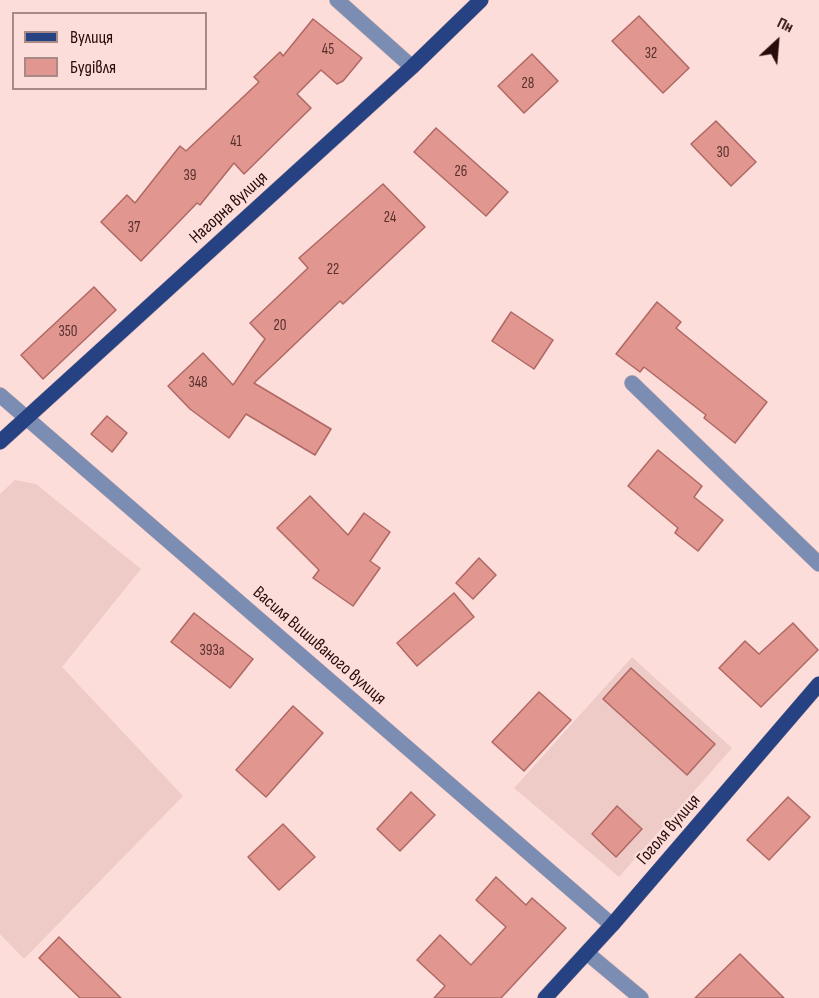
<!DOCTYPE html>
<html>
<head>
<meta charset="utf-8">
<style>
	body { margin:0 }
	#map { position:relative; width:819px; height:998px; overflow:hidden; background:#fdddda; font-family:"Sofia Sans Condensed",sans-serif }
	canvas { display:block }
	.legend { position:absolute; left:12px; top:12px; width:195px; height:78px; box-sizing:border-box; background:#fdddda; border:2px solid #a78987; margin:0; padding:8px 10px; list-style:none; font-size:18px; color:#270c0b }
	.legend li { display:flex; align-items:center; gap:12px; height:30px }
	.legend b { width:30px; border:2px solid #a78987 }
	.north { position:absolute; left:747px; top:12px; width:60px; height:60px; -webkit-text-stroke:4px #fdddda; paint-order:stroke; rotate:26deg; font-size:16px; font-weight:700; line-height:24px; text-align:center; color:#270c0b }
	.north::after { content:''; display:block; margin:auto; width:21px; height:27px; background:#270c0b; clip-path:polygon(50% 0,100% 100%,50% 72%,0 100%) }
</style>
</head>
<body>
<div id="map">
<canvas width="819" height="998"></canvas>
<ul class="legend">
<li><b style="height:8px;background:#264283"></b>Вулиця</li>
<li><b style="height:16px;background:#e19690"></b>Будівля</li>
</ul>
<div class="north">Пн</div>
</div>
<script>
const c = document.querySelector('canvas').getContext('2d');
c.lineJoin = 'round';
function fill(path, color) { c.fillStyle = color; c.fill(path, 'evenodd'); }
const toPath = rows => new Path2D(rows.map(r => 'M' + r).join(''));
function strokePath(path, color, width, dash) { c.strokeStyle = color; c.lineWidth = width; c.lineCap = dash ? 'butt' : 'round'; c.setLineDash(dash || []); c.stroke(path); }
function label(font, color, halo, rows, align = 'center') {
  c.font = font + ' "Sofia Sans Condensed",sans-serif'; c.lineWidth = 4.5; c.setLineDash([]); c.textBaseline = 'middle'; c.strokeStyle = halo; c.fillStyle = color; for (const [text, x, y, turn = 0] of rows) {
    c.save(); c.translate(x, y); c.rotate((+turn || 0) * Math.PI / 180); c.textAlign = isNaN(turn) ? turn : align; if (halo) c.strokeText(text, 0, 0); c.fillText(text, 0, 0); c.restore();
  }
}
const built = toPath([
	[15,480,36,484,141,569,62,667,183,796,24,959,0,934,0,494],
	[632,657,732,748,619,877,514,788]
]);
const building = toPath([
	[639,16,689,68,663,93,612,41,639,16],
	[313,19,362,58,343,81,337,84,321,70,297,94,311,108,244,174,234,163,200,205,197,203,141,261,101,222,127,195,135,203,180,146,186,151,259,82,254,77,280,52,283,56,313,19],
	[532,54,558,81,524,113,498,86,532,54],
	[716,121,756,162,731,186,691,144,716,121],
	[436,128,508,192,486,216,414,152,436,128],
	[383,184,425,227,343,304,340,301,254,383,331,429,315,455,246,414,229,438,190,409,168,386,203,353,233,385,265,339,250,323,308,268,299,258,383,184],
	[94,287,116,310,43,379,21,355,94,287],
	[657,302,681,322,676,328,767,402,735,443,704,418,706,415,644,367,640,372,616,354,657,302],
	[511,312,553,340,534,369,492,341,511,312],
	[107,416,127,433,112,452,91,434,107,416],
	[658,450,702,486,694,497,723,520,698,551,675,533,678,528,628,486,658,450],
	[310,496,348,535,364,513,390,532,370,561,380,568,353,606,313,578,319,570,277,528,310,496],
	[479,558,496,575,473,599,456,583,479,558],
	[454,593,474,617,417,666,397,643,454,593],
	[194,613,253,659,230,688,171,642,194,613],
	[793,623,818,650,761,707,719,668,745,641,759,654,793,623],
	[631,668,715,744,687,775,603,699,631,668],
	[539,692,571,720,524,771,492,742,539,692],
	[293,706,323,733,266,797,236,770,293,706],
	[411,792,435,815,400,851,377,829,411,792],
	[788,797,810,817,769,860,747,840,788,797],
	[617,806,642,829,616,857,592,834,617,806],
	[283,824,315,857,279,890,248,857,283,824],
	[496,877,526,905,532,898,566,928,501,998,434,998,445,986,417,960,440,935,471,965,506,927,476,900,496,877],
	[59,937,121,998,80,998,39,958,59,937],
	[740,954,784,998,695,998,740,954]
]);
const minor = toPath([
	[337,0,412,67],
	[632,383,819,564],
	[0,395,612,925],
	[587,953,641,998]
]);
const major = toPath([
	[0,442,412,67,481,0],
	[545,998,612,925,819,684]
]);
const numberNames = [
	["45",328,50],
	["32",651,54],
	["28",528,84],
	["41",236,142],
	["30",723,153],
	["26",461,172],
	["39",190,176],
	["24",390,218],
	["37",134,228],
	["22",333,270],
	["20",280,326],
	["350",68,332],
	["348",198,383],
	["393а",212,651]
];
const streetNames = [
	["Нагорна вулиця",229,208,-42],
	["Василя Вишиваного вулиця",319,646,41],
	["Гоголя вулиця",669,830,-49]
];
fill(built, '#efcbc8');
fill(building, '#e19690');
strokePath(building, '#af6863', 1.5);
strokePath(minor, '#d6b7b5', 16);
strokePath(major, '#d6b7b5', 16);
strokePath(minor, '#7b8db3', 15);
strokePath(major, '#264283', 15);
label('15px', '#562e2c', null, numberNames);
label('18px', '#270c0b', '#fdddda', streetNames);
</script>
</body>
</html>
